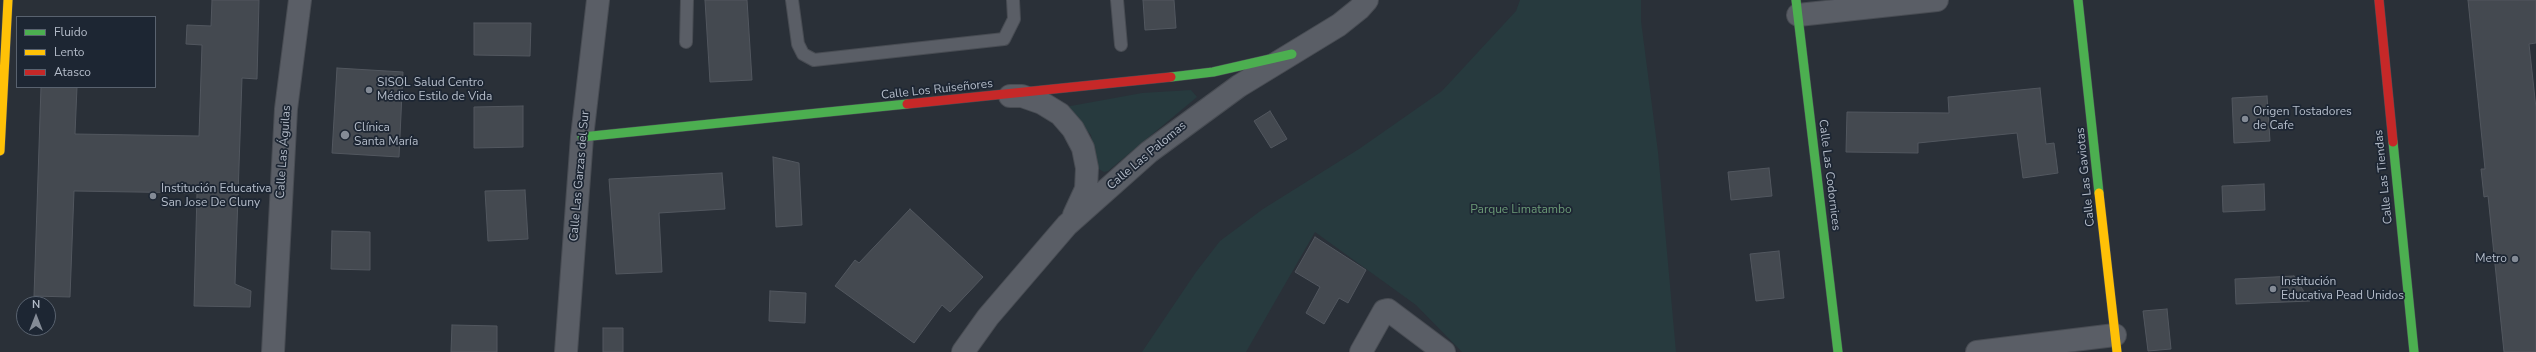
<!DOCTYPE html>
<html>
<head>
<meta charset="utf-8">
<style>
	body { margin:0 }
	#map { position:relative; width:2536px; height:352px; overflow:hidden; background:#2a3038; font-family:"Nunito Sans",sans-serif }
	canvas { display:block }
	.legend { position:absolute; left:16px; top:16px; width:140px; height:72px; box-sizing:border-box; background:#1d2633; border:1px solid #59626f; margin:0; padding:5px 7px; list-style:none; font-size:12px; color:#b4bcc9 }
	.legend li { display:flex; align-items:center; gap:8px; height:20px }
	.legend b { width:20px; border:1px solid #59626f }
	.north { position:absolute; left:16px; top:296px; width:40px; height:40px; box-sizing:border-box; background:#1d2633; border:1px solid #59626f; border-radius:50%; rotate:0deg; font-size:11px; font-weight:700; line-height:16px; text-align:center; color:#b4bcc9 }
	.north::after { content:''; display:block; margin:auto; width:14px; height:18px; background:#848b96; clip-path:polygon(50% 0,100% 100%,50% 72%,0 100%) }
</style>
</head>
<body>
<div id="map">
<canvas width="2536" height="352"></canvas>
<ul class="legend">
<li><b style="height:5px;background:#4caf50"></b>Fluido</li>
<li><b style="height:5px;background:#ffc107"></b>Lento</li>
<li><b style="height:5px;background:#c62828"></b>Atasco</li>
</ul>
<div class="north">N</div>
</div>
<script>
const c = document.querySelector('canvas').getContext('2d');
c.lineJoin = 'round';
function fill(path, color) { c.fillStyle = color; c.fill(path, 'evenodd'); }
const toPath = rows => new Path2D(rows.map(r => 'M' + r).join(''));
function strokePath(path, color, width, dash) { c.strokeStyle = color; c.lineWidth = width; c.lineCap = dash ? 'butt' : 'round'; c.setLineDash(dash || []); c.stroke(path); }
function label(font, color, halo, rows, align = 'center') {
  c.font = font + ' "Nunito Sans",sans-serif'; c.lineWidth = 3.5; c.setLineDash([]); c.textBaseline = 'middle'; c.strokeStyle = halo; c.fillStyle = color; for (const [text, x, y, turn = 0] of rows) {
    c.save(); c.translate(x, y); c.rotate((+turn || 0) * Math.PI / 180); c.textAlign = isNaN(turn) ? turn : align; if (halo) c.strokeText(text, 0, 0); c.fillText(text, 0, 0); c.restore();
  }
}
const green = toPath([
	[1520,0,1641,0,1641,21,1658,152,1676,352,1462,352,1416,305,1315,232,1246,352,1142,352,1196,272,1220,241,1263,209,1359,149,1442,91,1516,11],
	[1191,90,1197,97,1108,171,1104,172,1097,168,1091,135,1065,107,1142,93]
]);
const building = toPath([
	[212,0,259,0,257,79,242,78,235,284,251,291,250,307,194,306,197,193,74,191,70,297,34,296,41,87,77,87,75,134,199,136,202,45,186,44,187,25,211,26,212,0],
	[705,0,747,0,752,80,710,82,705,0],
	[1143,0,1174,0,1176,28,1145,30,1143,0],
	[2468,0,2536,0,2536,43,2529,44,2536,108,2536,352,2504,352,2488,196,2484,197,2481,169,2485,169,2468,0],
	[474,23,531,23,530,56,474,55,474,23],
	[337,68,403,72,399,157,332,153,337,68],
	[2040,88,2046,144,2054,143,2058,173,2023,178,2017,133,1918,143,1918,153,1846,152,1847,112,1949,113,1948,97,2040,88],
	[2267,96,2270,141,2234,143,2232,98,2267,96],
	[523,106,523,147,474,148,474,107,523,106],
	[1270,111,1287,139,1271,148,1254,121,1270,111],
	[773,157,799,163,802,225,776,227,773,157],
	[1769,168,1772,196,1731,200,1728,172,1769,168],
	[722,173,725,209,659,213,662,272,616,274,609,179,722,173],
	[2264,184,2265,210,2223,212,2222,186,2264,184],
	[525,190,528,239,488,241,485,191,525,190],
	[910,209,983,277,950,312,942,305,914,343,835,286,855,260,859,263,910,209],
	[332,231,370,232,370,270,331,269,332,231],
	[1315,237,1366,270,1348,303,1339,298,1324,324,1306,313,1320,287,1295,272,1315,237],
	[1779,251,1784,298,1756,301,1750,254,1779,251],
	[2294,276,2310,301,2236,304,2235,279,2294,276],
	[770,291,806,293,805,323,769,321,770,291],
	[2167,309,2171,349,2148,351,2143,311,2167,309],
	[452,325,497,326,497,352,451,352,452,325],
	[603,328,623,328,623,352,603,352,603,328]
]);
const lane = toPath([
	[792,0,798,44,803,54,814,60,1004,39,1014,19,1013,0],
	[1117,0,1121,45],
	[686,42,687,0]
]);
const street = toPath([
	[1798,15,1937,0],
	[1010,96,1022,96,1042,103,1060,114,1073,129,1083,148,1087,168,1086,189,1074,215],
	[273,352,286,109,300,0],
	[566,352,582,137,598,0],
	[963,352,988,317,1067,225,1149,152,1239,86,1339,25,1359,9,1367,0],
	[1361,352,1384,311,1388,310,1444,352],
	[1977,352,2115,335]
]);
const fast = toPath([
	[1796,0,1838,352],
	[2078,0,2099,193],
	[1171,77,1213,72,1292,54],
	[582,137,907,104],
	[2393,142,2414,352]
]);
const slow = toPath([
	[0,151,8,0],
	[2099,193,2117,352]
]);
const jam = toPath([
	[2379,0,2393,142],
	[907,104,1171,77]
]);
const markers = [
	[369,90,4,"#848b96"],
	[2245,119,4,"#848b96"],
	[345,135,5,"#848b96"],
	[153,196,4,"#848b96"],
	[2515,259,4,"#848b96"],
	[2273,289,4,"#848b96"]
];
const poiNames = [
	["SISOL Salud Centro",377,83],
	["Médico Estilo de Vida",377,97],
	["Origen Tostadores",2253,112],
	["de Cafe",2253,126],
	["Clínica",354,128],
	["Santa María",354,142],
	["Institución Educativa",161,189],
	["San Jose De Cluny",161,203],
	["Metro",2507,259,"right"],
	["Institución",2281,282],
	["Educativa Pead Unidos",2281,296]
];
const streetNames = [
	["Calle Los Ruiseñores",937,90,-6],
	["Calle Las Águilas",284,152,-86],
	["Calle Las Palomas",1147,156,-40],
	["Calle Las Codornices",1829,175,83],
	["Calle Las Garzas del Sur",580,176,-85],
	["Calle Las Gaviotas",2086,177,-96],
	["Calle Las Tiendas",2384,177,-96]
];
const parkNames = [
	["Parque Limatambo",1521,210]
];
fill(green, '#273a3e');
fill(building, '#444950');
strokePath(building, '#52575f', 1);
strokePath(lane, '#484c53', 14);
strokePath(street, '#484c53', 24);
strokePath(fast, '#484c53', 10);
strokePath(slow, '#484c53', 10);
strokePath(jam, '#484c53', 10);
strokePath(lane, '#5a5e66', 12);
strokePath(street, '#5a5e66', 22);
strokePath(fast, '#4caf50', 9);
strokePath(slow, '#ffc107', 9);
strokePath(jam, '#c62828', 9);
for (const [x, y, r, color] of markers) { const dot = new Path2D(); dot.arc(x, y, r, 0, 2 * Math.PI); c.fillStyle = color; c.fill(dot); strokePath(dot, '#1d2633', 1.5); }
label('12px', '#b4bcc9', '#1d2633', poiNames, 'left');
label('12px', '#b4bcc9', '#1d2633', streetNames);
label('12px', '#6b9a76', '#1d2633', parkNames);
</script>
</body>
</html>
